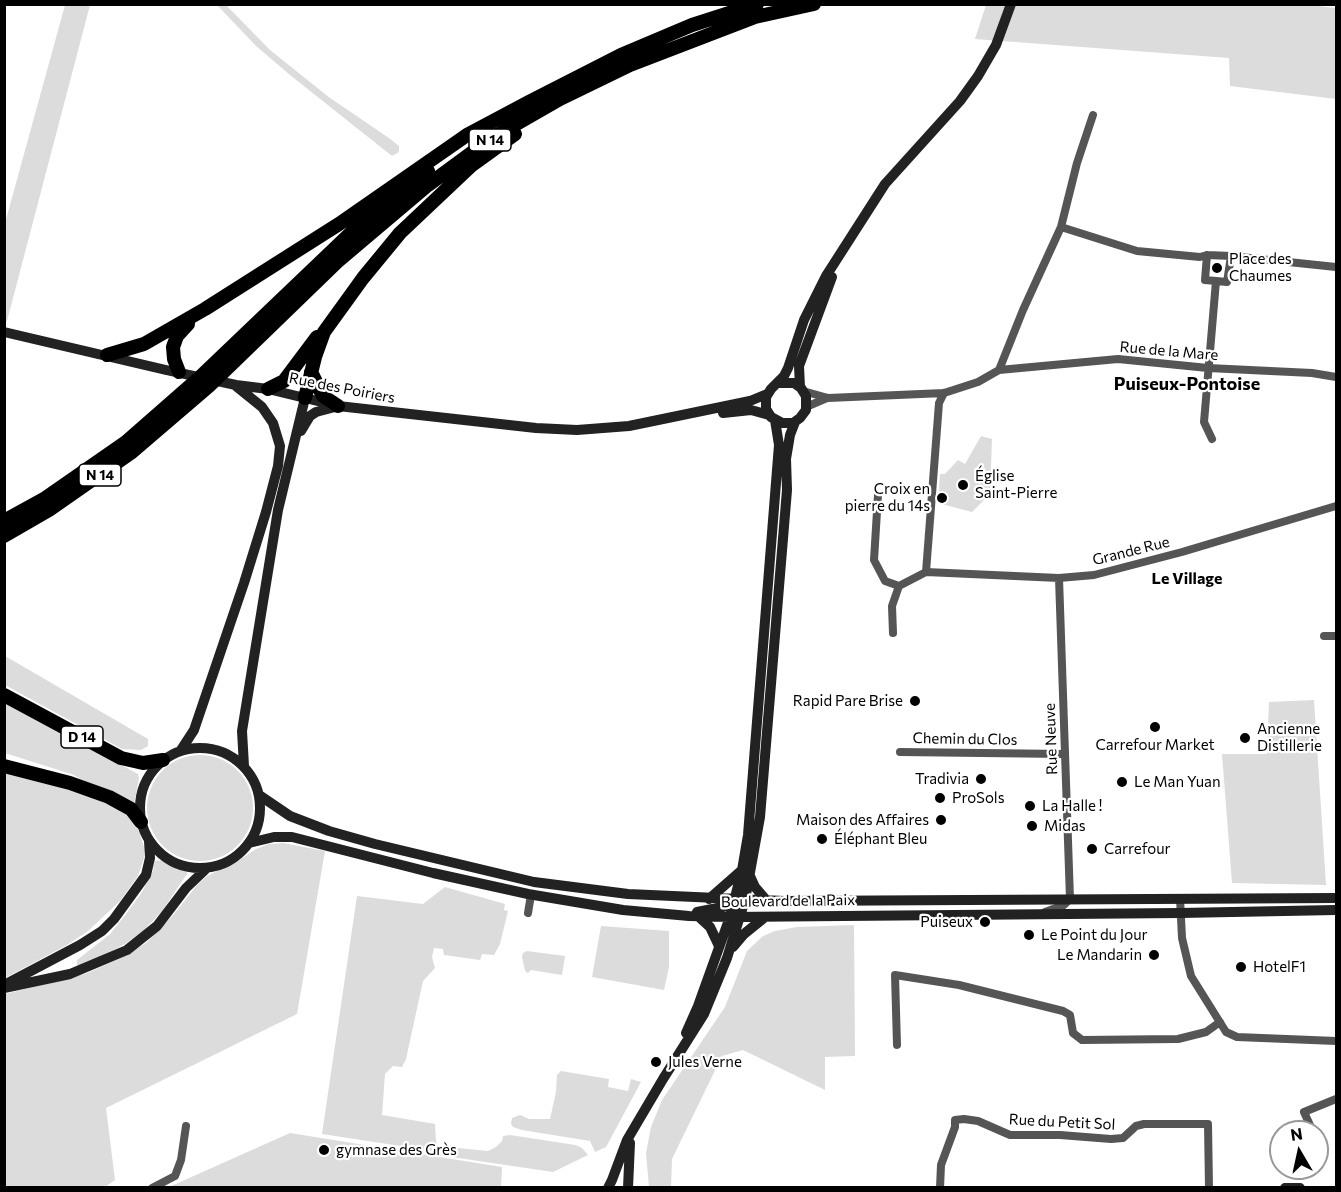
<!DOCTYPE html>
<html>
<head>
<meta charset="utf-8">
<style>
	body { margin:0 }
	#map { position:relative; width:1341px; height:1192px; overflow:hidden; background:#fff; font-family:Commissioner,sans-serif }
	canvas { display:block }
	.frame { position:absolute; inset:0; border:6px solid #000; pointer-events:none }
	.north { position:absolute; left:1269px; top:1120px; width:60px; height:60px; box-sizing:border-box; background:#fff; border:2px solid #999; border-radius:50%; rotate:351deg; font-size:16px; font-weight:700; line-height:24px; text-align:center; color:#000 }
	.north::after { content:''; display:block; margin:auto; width:21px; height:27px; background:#000; clip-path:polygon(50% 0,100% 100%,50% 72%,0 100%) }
</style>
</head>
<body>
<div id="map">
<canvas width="1341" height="1192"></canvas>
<div class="frame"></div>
<div class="north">N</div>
</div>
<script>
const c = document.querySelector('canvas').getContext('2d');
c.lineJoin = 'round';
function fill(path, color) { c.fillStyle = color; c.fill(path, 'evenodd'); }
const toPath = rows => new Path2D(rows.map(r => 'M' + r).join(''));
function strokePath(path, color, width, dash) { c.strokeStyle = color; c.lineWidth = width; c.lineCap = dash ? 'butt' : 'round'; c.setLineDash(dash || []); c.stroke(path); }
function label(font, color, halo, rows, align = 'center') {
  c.font = font + ' Commissioner,sans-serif'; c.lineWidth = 4.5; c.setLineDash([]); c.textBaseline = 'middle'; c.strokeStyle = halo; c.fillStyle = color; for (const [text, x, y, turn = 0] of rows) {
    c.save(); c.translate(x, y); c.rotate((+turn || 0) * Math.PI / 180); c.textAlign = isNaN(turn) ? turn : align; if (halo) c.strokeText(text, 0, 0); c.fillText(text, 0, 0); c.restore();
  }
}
const green = toPath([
	[1301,4,1336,8,1336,99,1230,86,1229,58,975,39,986,5],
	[65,5,90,5,7,321,5,320,5,223],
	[217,5,226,5,270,50,330,98,389,138,399,146,399,152,392,156,290,75,256,46],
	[981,436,992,439,990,494,972,512,938,503,940,474,945,474,958,460,965,464],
	[5,656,148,739,148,746,141,750,122,749,5,685],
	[1314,700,1326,885,1232,883,1222,754,1267,754,1269,702],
	[4,702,138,774,139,778,134,805,93,787,74,775,5,753],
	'147 808a53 53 0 1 1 106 0a53 53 0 1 1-106 0Z',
	[5,772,81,793,125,812,137,825,144,847,144,858,138,876,120,901,88,931,67,945,5,978],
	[283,843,325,851,297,1014,106,1108,115,1180,105,1187,5,1188,5,994,85,974,119,959,146,943,174,914,197,885,207,876,241,859,256,849,269,844],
	[162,860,171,866,187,872,187,874,162,911,144,930,125,944,84,965,77,965,77,960,110,934,126,914,142,892,153,871,155,861],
	[445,887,505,904,504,910,508,911,500,944,494,955,482,954,480,960,444,955,443,949,434,948,432,957,435,968,423,981,406,1059,402,1067,393,1066,385,1074,382,1115,435,1124,436,1141,438,1146,488,1151,496,1147,502,1141,503,1136,510,1135,575,1145,582,1148,588,1155,553,1172,438,1155,433,1151,322,1134,357,896,423,904],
	[854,925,855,1056,825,1057,825,1090,743,1050,722,1056,672,1159,671,1187,649,1187,646,1153,651,1127,662,1100,725,1007,747,951,763,936,775,931,797,927],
	[601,926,669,931,669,967,664,990,592,977],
	[527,951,565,956,562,975,531,970,528,973,525,971,522,957,523,953],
	[561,1071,609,1079,608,1087,628,1091,631,1079,641,1082,606,1147,595,1152,590,1141,522,1130,513,1127,511,1124,512,1118,520,1115,529,1119,550,1119,556,1092,557,1075],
	[290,1133,502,1167,501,1187,169,1187]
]);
const street = toPath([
	[1061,227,1137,251,1200,257,1207,255,1231,256,1336,267],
	[1207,255,1205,280,1227,282,1231,256],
	[999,370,1023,310,1061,227,1077,163,1093,115],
	[803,391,828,398,944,393,978,382,999,370,1118,359,1208,368,1312,373,1336,377],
	[806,407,827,398],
	[1212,439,1204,422,1216,281],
	[878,495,874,560,885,581,899,586],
	[926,572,1059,578,1094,575,1182,552,1336,506],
	[926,572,939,403,944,393],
	[1059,578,1070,899],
	[893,633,892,606,899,586,926,572],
	[1324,636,1336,636],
	[900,752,1064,754],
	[1180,898,1182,938,1191,976,1226,1032,1237,1037,1336,1041],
	[1045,912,1064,905,1070,899],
	[528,913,531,895],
	[897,1045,895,975,959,985,1063,1011,1070,1015,1073,1033,1082,1040,1178,1039,1206,1032,1220,1022],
	[1313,1132,1304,1112,1336,1099],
	[152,1188,175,1176,181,1160,186,1126],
	[940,1188,941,1165,955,1127,955,1120,964,1119,978,1121,1010,1135,1060,1135,1111,1139,1123,1138,1136,1126,1144,1124,1208,1124,1209,1188]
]);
const secondary = toPath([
	[4,332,166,370,236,385,268,389,338,406,536,428,577,430,629,426,750,401,767,394],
	[778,383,794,383,801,388,806,396,806,410,800,418,793,423,782,423,771,417,766,409,766,397,771,389,784,376,788,368,804,320,826,276,885,184,960,101,978,76,996,45,1011,4],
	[800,387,799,366,832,277],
	[723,413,751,410,769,415],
	[301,431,310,416,316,412,335,407],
	'140 808a60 60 0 1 1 120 0a60 60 0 1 1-120 0Z',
	[181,750,194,730,244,583,266,512,278,466,280,446,273,423,262,407,236,386],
	[244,766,242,731,278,510,305,398],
	[259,795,290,816,329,831,375,844,534,882,628,894,784,901,1336,898],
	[249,843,274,837,292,837,433,873,528,894,623,910,689,916,730,917,1180,913,1336,910],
	[750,876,755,887,767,901],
	[709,899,742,870],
	[697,912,738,904],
	[698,916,710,927,719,946],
	[733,947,744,934,765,917],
	[8,983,80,945,102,931,114,919,146,875,150,858,149,841],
	[4,988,70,974,127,950,157,926,186,888,207,868],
	[686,1033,698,1006,730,917,742,870,748,835,779,445,775,420],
	[608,1188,612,1180,627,1140,663,1079,704,1014,727,958,745,900,760,817,787,490,786,459,790,435,795,422],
	[628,1188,630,1143],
	[1285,1188,1300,1188]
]);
const highway = toPath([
	[107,355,144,344,205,309,339,224,467,135,529,102,621,55,692,25,757,4],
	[179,372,174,359,173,347,177,336,188,324],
	[311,372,323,396,338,406],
	[268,389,284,381,317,337],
	[305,398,315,357,324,332,363,278,400,233,472,165,515,134],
	[4,521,44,499,126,442,199,378,357,227,428,171],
	[4,536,49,510,132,452,209,386,337,262,428,185,492,138,560,99,630,65,755,17,814,4],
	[4,695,121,758,143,763,163,760],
	[4,766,70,783,109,797,131,809,141,822]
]);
const markers = [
	[1217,268,6,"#000"],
	[963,485,6,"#000"],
	[942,498,6,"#000"],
	[915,701,6,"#000"],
	[1155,727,6,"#000"],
	[1245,738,6,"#000"],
	[981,779,6,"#000"],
	[1122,782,6,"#000"],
	[940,798,6,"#000"],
	[1030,806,6,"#000"],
	[941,820,6,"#000"],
	[1032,826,6,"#000"],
	[822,839,6,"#000"],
	[1092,849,6,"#000"],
	[985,922,6,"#000"],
	[1029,935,6,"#000"],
	[1154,955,6,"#000"],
	[1241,967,6,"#000"],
	[656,1062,6,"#000"],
	[324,1150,6,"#000"]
];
const shields = [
	[490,140,42],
	[100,475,42],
	[82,737,42]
];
const shieldNames = [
	["N 14",490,140],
	["N 14",100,475],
	["D 14",82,737]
];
const poiNames = [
	["Place des",1229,259],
	["Chaumes",1229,276],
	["Église",975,476],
	["Saint-Pierre",975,493],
	["Croix en",930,489,"right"],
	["pierre du 14s",930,506,"right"],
	["Rapid Pare Brise",903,701,"right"],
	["Ancienne",1257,729],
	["Distillerie",1257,746],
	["Carrefour Market",1155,745,"center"],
	["Tradivia",969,779,"right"],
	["Le Man Yuan",1134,782],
	["ProSols",952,798],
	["La Halle !",1042,806],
	["Maison des Affaires",929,820,"right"],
	["Midas",1044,826],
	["Éléphant Bleu",834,839],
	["Carrefour",1104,849],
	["Puiseux",973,922,"right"],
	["Le Point du Jour",1041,935],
	["Le Mandarin",1142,955,"right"],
	["HotelF1",1253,967],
	["Jules Verne",668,1062],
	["gymnase des Grès",336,1150]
];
const streetNames = [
	["Rue de la Mare",1169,351,5],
	["Rue des Poiriers",342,388,11],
	["Grande Rue",1131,551,-14],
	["Chemin du Clos",965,739,1],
	["Rue Neuve",1051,739,-92],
	["Boulevard de la Paix",788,901,-1],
	["Rue du Petit Sol",1062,1122,3]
];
const neighbourhoodNames = [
	["Le Village",1187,579]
];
const quarterNames = [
	["Puiseux-Pontoise",1187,384]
];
fill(green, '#dcdcdc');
strokePath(street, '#555', 8);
strokePath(secondary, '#222', 10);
strokePath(highway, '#000', 14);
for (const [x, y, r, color] of markers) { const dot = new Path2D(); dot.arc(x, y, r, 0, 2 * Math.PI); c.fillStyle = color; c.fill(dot); strokePath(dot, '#fff', 2); }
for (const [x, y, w] of shields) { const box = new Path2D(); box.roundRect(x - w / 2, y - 11, w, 22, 4.5); c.fillStyle = '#fff'; c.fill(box); strokePath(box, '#000', 1.5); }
label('bold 14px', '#000', null, shieldNames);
label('15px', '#000', '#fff', poiNames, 'left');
label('15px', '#000', '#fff', streetNames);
label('bold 16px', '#000', '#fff', neighbourhoodNames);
label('bold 18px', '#000', '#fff', quarterNames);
</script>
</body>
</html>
